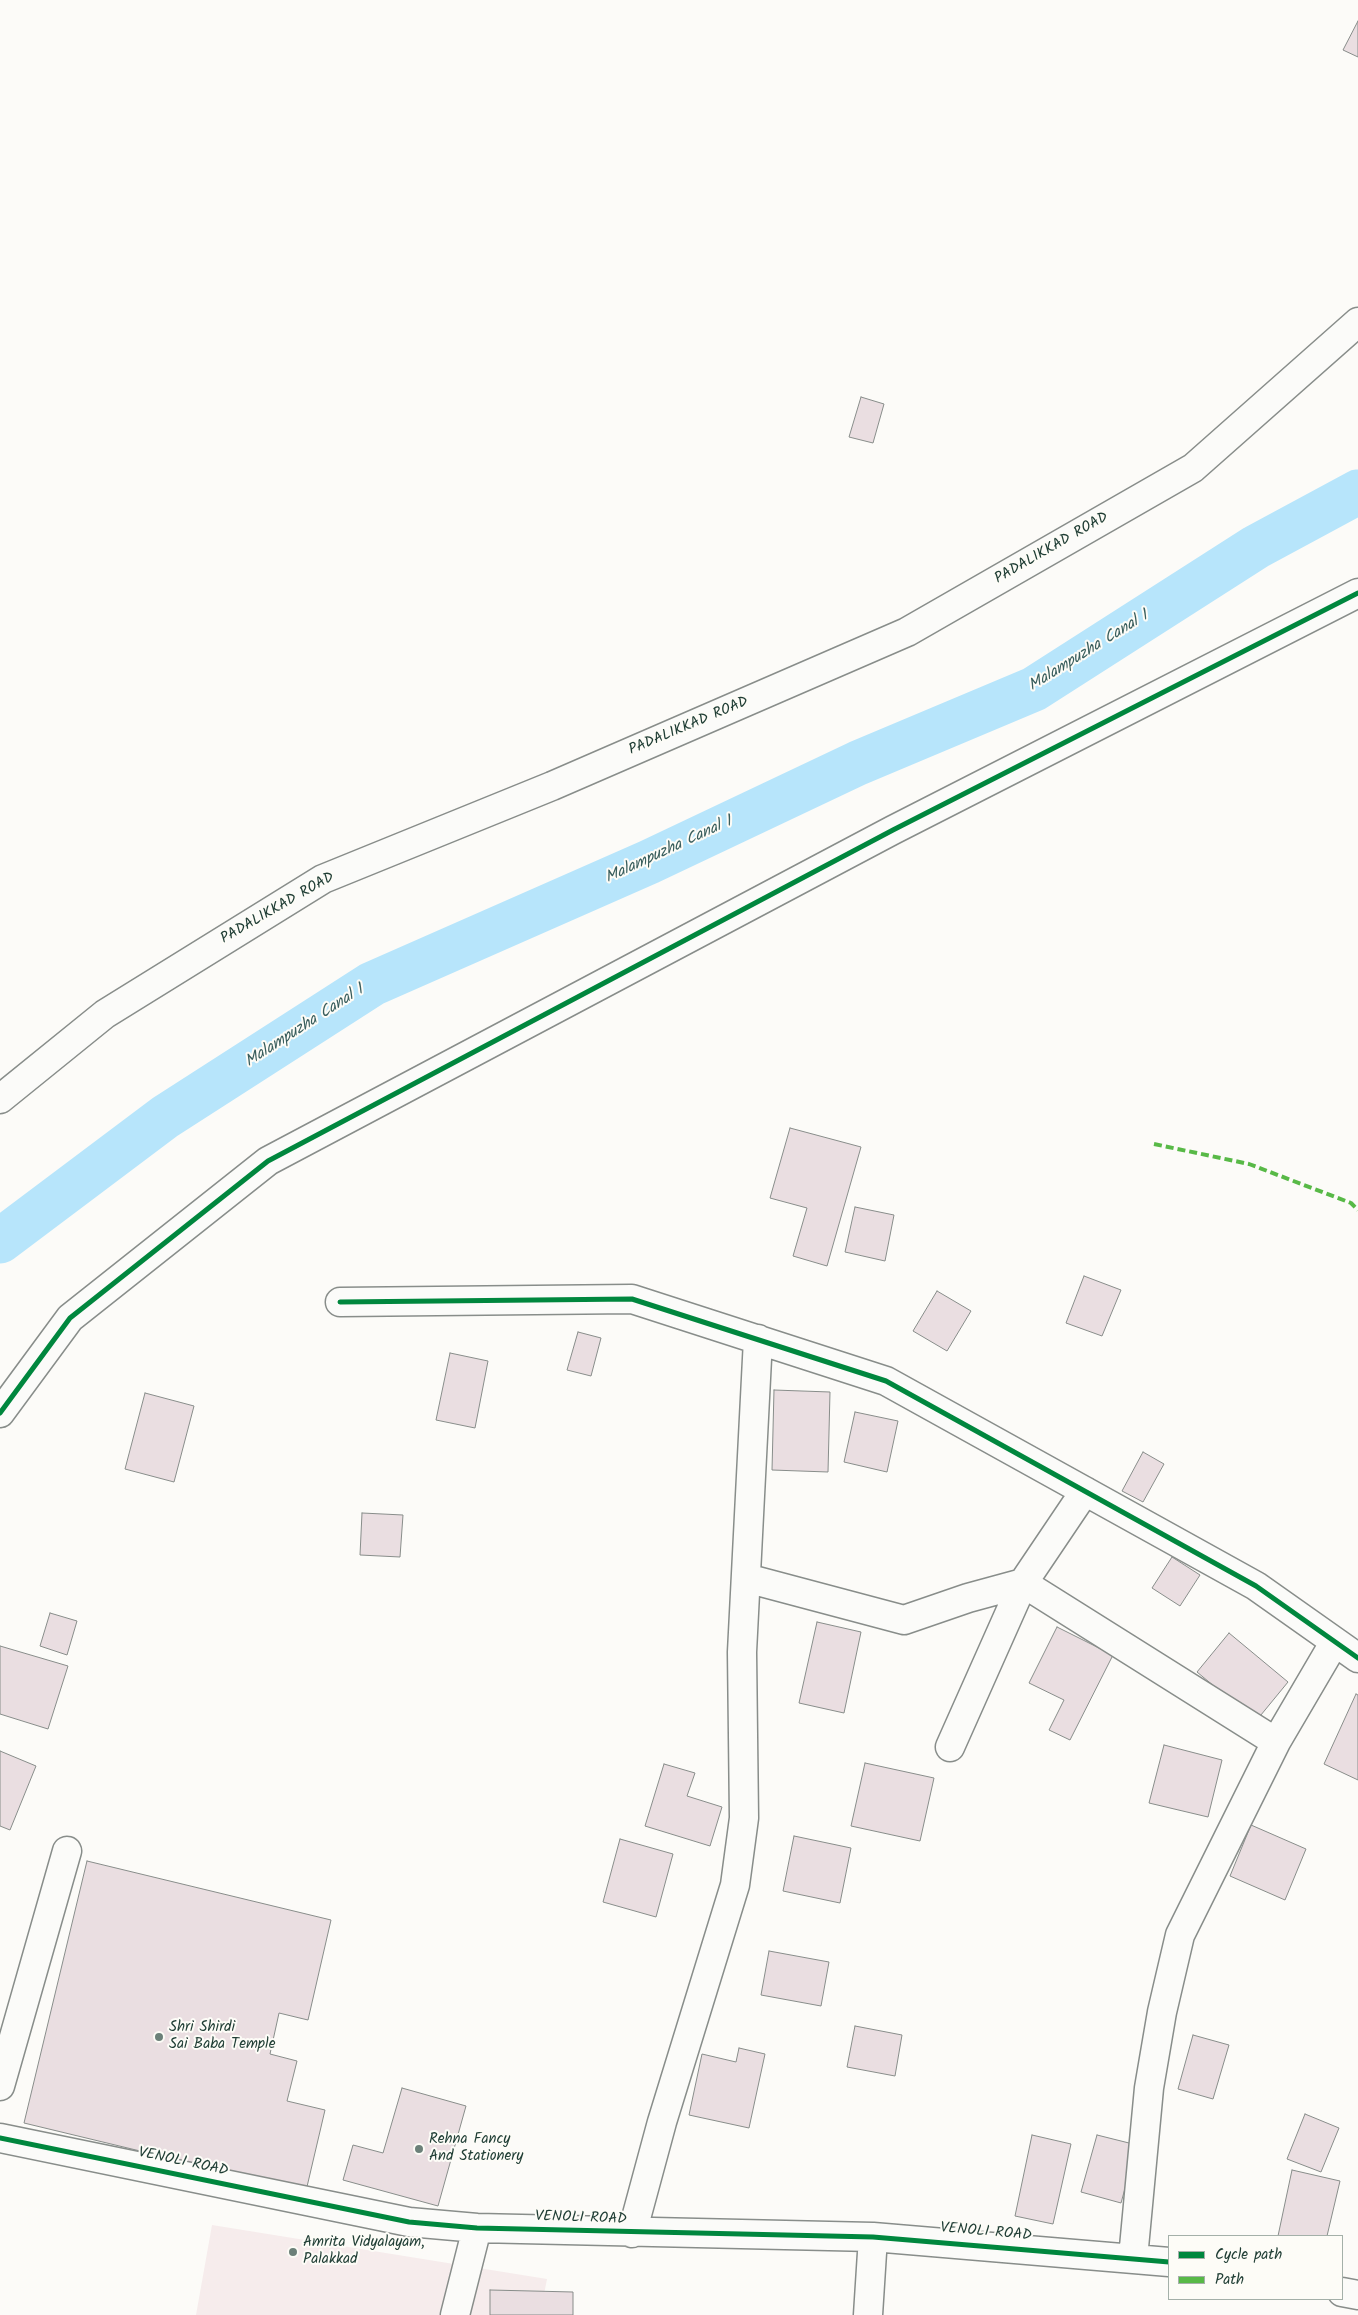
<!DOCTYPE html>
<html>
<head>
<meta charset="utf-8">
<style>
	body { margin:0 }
	#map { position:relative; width:1358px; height:2315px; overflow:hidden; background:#fcfbf8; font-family:Kalam,sans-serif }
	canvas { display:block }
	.legend { position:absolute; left:1168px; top:2235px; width:175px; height:65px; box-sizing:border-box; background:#fdfcf7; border:1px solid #a4b0a9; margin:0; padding:6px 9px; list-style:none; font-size:15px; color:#1f3d34 }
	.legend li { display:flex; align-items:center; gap:10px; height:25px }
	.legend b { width:25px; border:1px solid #a4b0a9 }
</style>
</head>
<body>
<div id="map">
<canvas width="1358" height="2315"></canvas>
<ul class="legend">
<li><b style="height:6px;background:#00873e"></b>Cycle path</li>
<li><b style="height:6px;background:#58b947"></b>Path</li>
</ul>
</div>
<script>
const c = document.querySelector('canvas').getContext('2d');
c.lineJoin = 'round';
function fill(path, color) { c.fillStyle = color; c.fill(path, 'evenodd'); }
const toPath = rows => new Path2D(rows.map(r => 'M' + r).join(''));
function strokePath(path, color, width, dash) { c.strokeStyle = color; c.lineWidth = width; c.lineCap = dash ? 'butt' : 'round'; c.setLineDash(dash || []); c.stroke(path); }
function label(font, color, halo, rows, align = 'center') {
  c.font = font + ' Kalam,sans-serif'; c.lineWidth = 4; c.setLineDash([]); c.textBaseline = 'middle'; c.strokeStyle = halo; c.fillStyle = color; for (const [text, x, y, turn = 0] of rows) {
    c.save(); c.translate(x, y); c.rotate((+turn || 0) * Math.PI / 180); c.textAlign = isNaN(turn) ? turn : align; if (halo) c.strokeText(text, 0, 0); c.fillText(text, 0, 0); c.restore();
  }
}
const built = toPath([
	[212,2225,547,2279,540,2315,196,2315]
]);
const canal = toPath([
	[0,1241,165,1117,372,984,649,862,858,763,1034,689,1256,547,1358,492]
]);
const building = toPath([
	[1358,21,1358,57,1343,50,1358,21],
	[861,397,884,404,873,443,849,437,861,397],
	[790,1128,861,1147,827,1266,793,1256,807,1208,770,1198,790,1128],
	[855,1207,894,1215,885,1261,845,1252,855,1207],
	[1084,1276,1121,1290,1102,1336,1066,1323,1084,1276],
	[937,1291,971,1311,947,1351,913,1331,937,1291],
	[578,1332,601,1338,591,1376,567,1370,578,1332],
	[450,1353,488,1361,475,1428,436,1420,450,1353],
	[774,1390,830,1392,828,1472,772,1470,774,1390],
	[145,1393,194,1406,174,1482,125,1469,145,1393],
	[855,1412,898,1421,887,1472,844,1462,855,1412],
	[1143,1452,1164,1464,1143,1502,1122,1491,1143,1452],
	[362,1513,403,1515,400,1557,360,1555,362,1513],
	[1172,1557,1200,1575,1180,1606,1152,1588,1172,1557],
	[50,1613,77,1621,67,1655,40,1646,50,1613],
	[817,1622,861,1632,844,1713,799,1703,817,1622],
	[1057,1627,1113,1655,1070,1740,1049,1730,1064,1700,1029,1683,1057,1627],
	[1229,1633,1288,1682,1256,1721,1197,1672,1229,1633],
	[0,1646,68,1666,48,1729,0,1714,0,1646],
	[1356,1694,1358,1695,1358,1780,1324,1764,1356,1694],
	[1164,1745,1222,1760,1208,1817,1149,1803,1164,1745],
	[0,1751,36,1766,10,1830,0,1826,0,1751],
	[865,1763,934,1778,920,1841,851,1826,865,1763],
	[664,1764,695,1773,687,1796,722,1807,710,1846,645,1826,664,1764],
	[1251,1825,1306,1849,1285,1900,1230,1876,1251,1825],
	[794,1836,851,1848,840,1903,783,1891,794,1836],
	[620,1839,673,1854,656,1917,603,1902,620,1839],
	[87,1861,331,1920,308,2020,279,2013,270,2054,297,2061,287,2101,325,2110,306,2191,24,2123,87,1861],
	[769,1951,829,1962,821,2006,761,1995,769,1951],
	[855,2026,902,2035,895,2076,847,2067,855,2026],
	[1193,2035,1229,2045,1213,2099,1178,2089,1193,2035],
	[739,2048,765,2054,749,2128,689,2115,702,2054,736,2062,739,2048],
	[402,2088,466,2106,438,2206,343,2180,353,2145,383,2153,402,2088],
	[1305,2114,1339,2128,1321,2172,1287,2159,1305,2114],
	[1032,2135,1071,2144,1053,2224,1015,2216,1032,2135],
	[1097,2135,1137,2145,1121,2203,1081,2192,1097,2135],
	[1292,2170,1340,2181,1327,2236,1278,2236,1292,2170],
	[490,2290,573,2292,573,2315,490,2315,490,2290]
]);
const minor = toPath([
	[0,1099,105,1014,323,879,552,786,907,632,1193,468,1358,322],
	[340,1302,632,1299,886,1381,1256,1586,1358,1658],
	[0,1413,70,1318,268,1161,893,830,1358,593],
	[746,1578,904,1620,968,1598,1023,1583,1276,1742,1334,1643],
	[950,1747,1023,1583,1085,1491],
	[0,2086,67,1851],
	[0,2138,409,2222,477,2228,873,2237,1169,2262],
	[632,2233,662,2122,735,1885,744,1818,742,1652,758,1339],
	[1133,2258,1149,2088,1162,2012,1180,1935,1276,1742],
	[1342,2292,1358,2295],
	[455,2315,477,2228],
	[868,2315,873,2237]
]);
const quiet = toPath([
	[1154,1144,1249,1164,1351,1203,1358,1210]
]);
const cycleway = toPath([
	[340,1302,632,1299,886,1381,1256,1586,1358,1658],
	[0,1413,70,1318,268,1161,893,830,1358,593],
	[0,2138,409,2222,477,2228,873,2237,1169,2262]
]);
const markers = [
	[159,2037,5,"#6c8079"],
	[419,2149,5,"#6c8079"],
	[293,2252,5,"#6c8079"]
];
const streetNames = [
	["PADALIKKAD ROAD",1052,549,-30],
	["PADALIKKAD ROAD",689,727,-23],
	["PADALIKKAD ROAD",278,909,-30],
	["VENOLI ROAD",183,2163,12],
	["VENOLI ROAD",581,2219,2],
	["VENOLI ROAD",986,2233,5]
];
const poiNames = [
	["Shri Shirdi",169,2028],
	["Sai Baba Temple",169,2045],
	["Rehna Fancy",429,2140],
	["And Stationery",429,2157],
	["Amrita Vidyalayam,",303,2243],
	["Palakkad",303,2260]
];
const waterNames = [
	["Malampuzha Canal 1",1089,652,-32],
	["Malampuzha Canal 1",669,851,-25],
	["Malampuzha Canal 1",305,1027,-33]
];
fill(built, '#f6ecec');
strokePath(canal, '#b7e5fb', 45);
fill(building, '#eadee1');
strokePath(building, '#888d8a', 1);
strokePath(minor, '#888d8a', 31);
strokePath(minor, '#fbfbf9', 28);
strokePath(quiet, '#58b947', 4, [8, 4]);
strokePath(cycleway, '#00873e', 5);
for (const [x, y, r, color] of markers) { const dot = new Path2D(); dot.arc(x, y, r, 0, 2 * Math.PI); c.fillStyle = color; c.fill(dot); strokePath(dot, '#fdfcf7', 2); }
label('15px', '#1f3d34', '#fdfcf7', streetNames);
label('15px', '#1f3d34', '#fdfcf7', poiNames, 'left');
label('italic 16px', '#385d5c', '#fdfcf7', waterNames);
</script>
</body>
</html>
